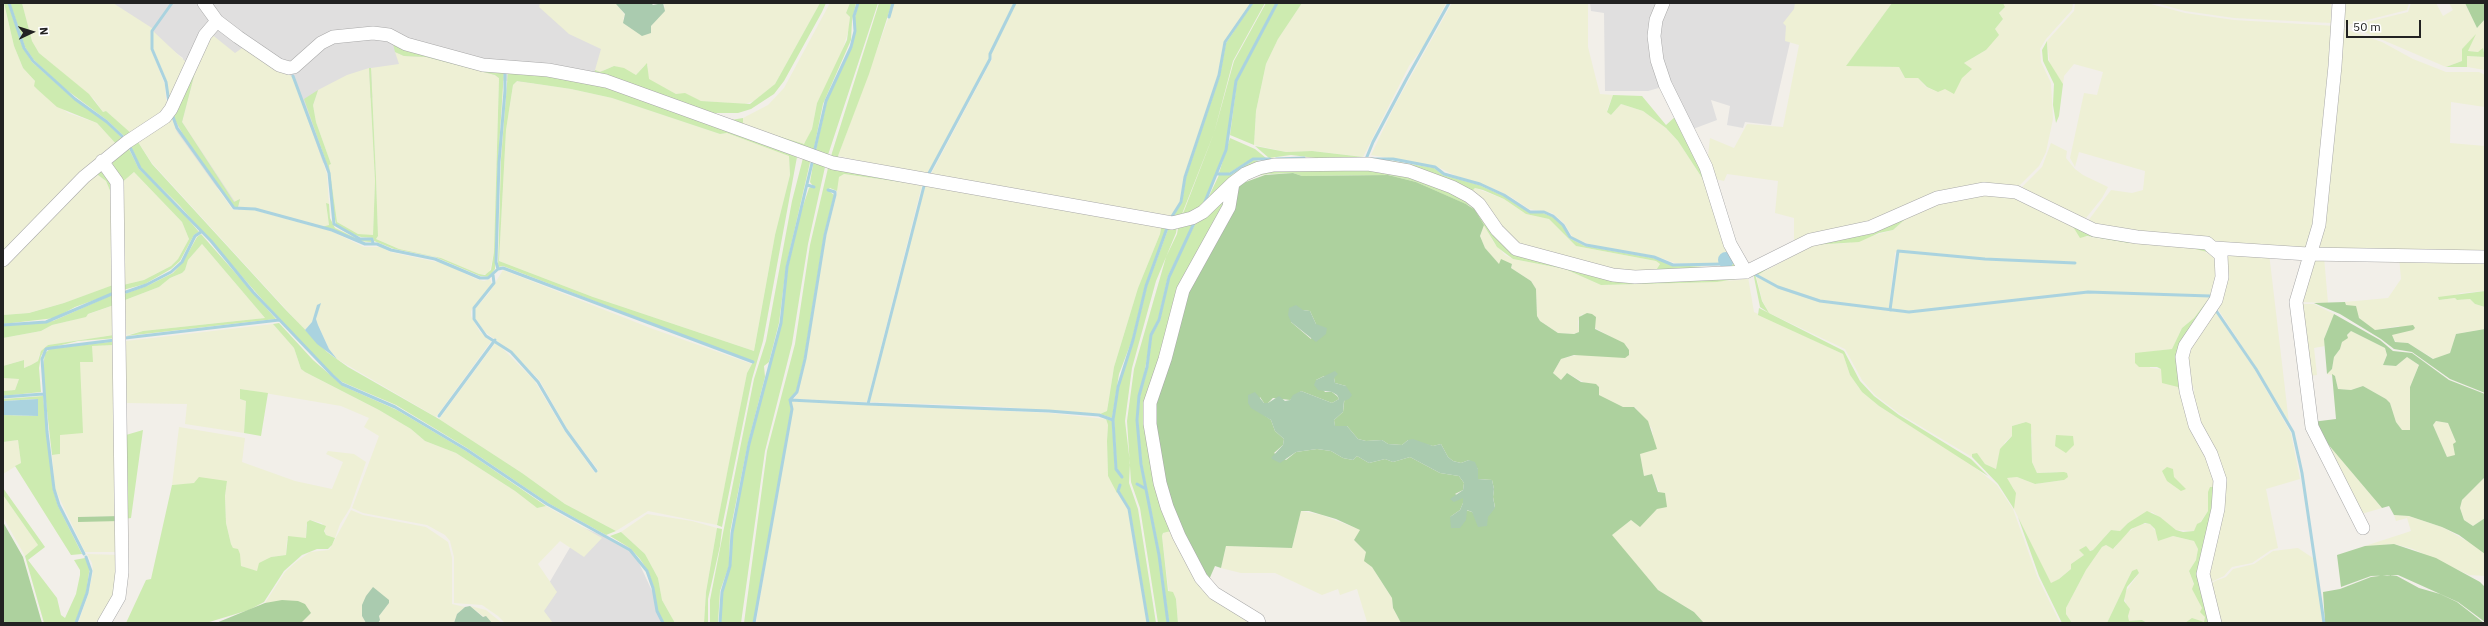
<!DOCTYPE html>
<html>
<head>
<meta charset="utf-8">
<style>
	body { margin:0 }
	#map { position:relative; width:2488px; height:626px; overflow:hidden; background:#f2efe9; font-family:"IBM Plex Sans",sans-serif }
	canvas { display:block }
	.frame { position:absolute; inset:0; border:4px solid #222; pointer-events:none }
	.north { position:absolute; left:12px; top:12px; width:40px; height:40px; -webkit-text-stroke:3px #fff; paint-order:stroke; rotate:86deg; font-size:11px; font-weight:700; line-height:16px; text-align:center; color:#222 }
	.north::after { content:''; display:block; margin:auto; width:14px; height:18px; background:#222; clip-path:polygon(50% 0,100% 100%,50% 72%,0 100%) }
	.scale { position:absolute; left:2346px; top:20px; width:75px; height:18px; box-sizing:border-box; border:2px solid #222; border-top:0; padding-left:5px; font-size:12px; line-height:14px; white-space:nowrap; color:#222; -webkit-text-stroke:3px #fff; paint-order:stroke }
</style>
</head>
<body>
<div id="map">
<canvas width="2488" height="626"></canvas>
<div class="frame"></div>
<div class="north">N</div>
<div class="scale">50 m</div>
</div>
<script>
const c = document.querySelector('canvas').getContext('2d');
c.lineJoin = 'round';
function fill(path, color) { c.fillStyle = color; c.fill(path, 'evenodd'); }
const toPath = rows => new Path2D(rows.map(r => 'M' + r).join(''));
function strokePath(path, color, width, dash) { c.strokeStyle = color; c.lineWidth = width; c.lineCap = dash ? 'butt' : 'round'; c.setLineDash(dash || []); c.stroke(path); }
const residential = toPath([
	[107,3,575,3,611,53,595,88,495,80,312,106,324,163,239,210,165,135,183,58],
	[1590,3,1799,3,1771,125,1745,122,1743,128,1727,125,1730,106,1711,100,1717,120,1693,129,1669,85,1648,91,1605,91,1604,13,1591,11],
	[582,527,632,548,667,623,546,623,535,607]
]);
const farmland = toPath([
	[4,3,14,46,23,68,35,81,38,90,68,113,97,123,117,145,3,257],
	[22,3,113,3,152,28,151,49,165,85,166,99,169,108,132,134,106,111,103,112,94,99,39,53,32,41],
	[540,3,616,3,625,15,623,19,638,32,651,26,665,6,663,3,820,3,775,84,754,101,745,104,701,101,676,94,649,80,647,76,648,65,644,66,636,75,614,66,600,72,595,70,601,49,569,34,539,7],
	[830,3,850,3,846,13,850,17,849,29,840,58,817,103,812,129,806,142,801,145,743,124,743,118,768,105,784,88],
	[894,3,1014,3,989,54,989,59,927,175,838,156],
	[1016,3,1252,3,1225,42,1219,75,1185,177,1181,202,1171,218,930,176,992,59,991,54],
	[1302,3,1446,3,1423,47,1409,66,1363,157,1312,151,1286,152,1254,145,1256,111,1266,64,1278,39],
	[1452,3,1588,3,1588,47,1595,75,1600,94,1613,95,1607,110,1611,115,1621,104,1643,111,1666,128,1678,141,1708,187,1727,251,1719,257,1720,264,1675,263,1655,256,1594,246,1573,238,1564,223,1552,213,1529,209,1511,197,1488,186,1456,176,1436,166,1371,155,1395,105],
	[1795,3,1892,3,1847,65,1899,67,1905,78,1918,78,1926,87,1938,92,1971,70,1964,63,1986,50,1995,29,2003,19,1999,13,2005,7,2003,3,2073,3,2072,10,2046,39,2040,49,2041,62,2051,83,2053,119,2046,152,2039,166,2016,189,2006,186,1794,242,1794,218,1775,213,1778,181,1727,174,1724,181,1715,179,1707,165,1710,138,1734,148,1747,124,1783,127,1799,45,1785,41,1786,26,1783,23,1794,9],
	[2075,3,2147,3,2185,13,2234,20,2336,26,2323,177,2307,250,2123,232,2088,221,2111,190,2132,193,2143,190,2145,171,2079,152,2075,167,2070,158,2084,93,2097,95,2103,72,2074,64,2064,76,2063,84,2050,65,2047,41,2074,11],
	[2156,3,2331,3,2331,23,2234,18,2185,11],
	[2342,3,2409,3,2407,10,2347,25,2343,21],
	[2411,3,2436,3,2443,16,2453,10,2449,3,2465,3,2477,28,2485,19,2485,49,2478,52,2468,51,2474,37,2462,49,2462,61,2446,67,2350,26,2408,12],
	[2342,28,2382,42,2413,59,2446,72,2479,72,2485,75,2485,107,2451,102,2450,143,2485,146,2485,253,2313,249],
	[153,31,187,63,170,104,168,99,167,82,153,48],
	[210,33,235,53,245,46,291,76,295,82,327,174,329,204,326,204,329,225,327,226,322,227,255,208,238,207,240,199,235,202,182,122,195,72],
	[395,52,404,56,426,57,495,75,499,78,494,252,489,274,479,274,441,258,399,249,376,239,378,236,376,177,371,68,399,64],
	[2467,56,2485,57,2485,70,2467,67],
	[369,68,375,181,373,235,370,236,358,234,337,222,329,165,331,164,316,122,313,105,318,90,347,75],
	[517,81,571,89,612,98,720,134,727,133,789,155,790,175,775,235,754,351,593,297,499,261,506,130,513,85],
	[170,113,177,132,233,210,254,210,331,231,364,247,382,247,390,252,446,264,476,279,484,281,490,279,492,284,471,311,471,316,480,332,492,340,436,417,337,359,329,349,318,325,316,319,320,304,312,322,305,330,152,163,138,142],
	[2051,143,2067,151,2066,158,2075,169,2083,175,2108,187,2102,198,2086,218,2067,212,2022,187,2042,167],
	[134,172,182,222,189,239,178,259,171,266,144,280,123,285,119,185],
	[90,174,98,175,106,181,111,193,114,285,64,303,29,313,3,315,3,264],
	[844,174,922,185,867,402,794,399,797,395,803,370,826,236,837,193,836,187,839,177],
	[926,182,1162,223,1160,234,1138,288,1114,367,1107,411,1100,414,989,406,869,402],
	[1475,188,1504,199,1526,214,1549,219,1576,246,1656,261,1660,264,1653,275,1635,276,1517,248,1469,194],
	[2005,193,2072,225,2083,236,2128,243,2142,242,2188,246,2202,250,2215,258,2218,271,2210,297,2194,318,2182,328,2172,349,2149,352,2150,368,2161,369,2178,387,2183,403,2209,462,2215,482,2208,511,2194,531,2176,530,2152,512,2128,523,2120,531,2111,530,2093,550,2080,551,2084,555,2071,564,2071,569,2059,579,2051,584,2018,517,2014,509,2014,489,2006,478,2017,477,2035,484,2064,480,2057,472,2037,473,2032,462,2032,435,2026,422,2012,426,2012,436,2005,442,1996,469,1985,464,1979,456,1972,454,1972,457,1900,414,1875,395,1862,380,1845,349,1769,313,1762,300,1756,275,1778,287,1820,302,1909,313,2088,293,2210,297,2087,291,1933,310,1909,311,1891,309,1898,251,1985,260,2075,263,2075,262,1985,258,1898,250,1895,253,1889,309,1820,300,1778,286,1758,275,1813,245,1848,243,1893,230,1911,214,1929,205,1964,196],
	[1484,225,1494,243,1505,255,1513,259,1565,269,1601,285,1704,282,1740,280,1748,277,1754,312,1843,354,1850,375,1862,392,1879,406,1968,462,1997,485,2013,509,2037,576,2060,623,1704,623,1694,612,1658,590,1611,535,1631,520,1640,526,1657,509,1659,492,1652,474,1644,476,1640,454,1653,436,1652,429,1635,407,1623,407,1614,404,1598,395,1585,383,1567,373,1561,381,1553,373,1561,359,1580,354,1614,357,1627,346,1595,328,1582,314,1578,321,1579,332,1574,334,1558,333,1540,321,1537,316,1536,289,1531,281,1511,268,1512,264,1499,265,1485,248,1480,236],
	[202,244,265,318,143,331,126,335,125,300,159,287,170,278,182,273,185,270,188,260],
	[2224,251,2269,253,2289,423,2257,369,2216,306],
	[2310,257,2324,257,2328,303,2302,302],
	[2399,257,2485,258,2485,291,2461,293,2439,300,2455,298,2457,300,2470,299,2475,304,2485,307,2485,329,2456,334,2450,353,2434,359,2408,343,2396,342,2391,335,2400,332,2399,326,2375,330,2370,328,2346,305,2345,302,2388,298,2401,279],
	[503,270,653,329,752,364,747,373,717,525,648,511,616,531,565,504,522,473,439,419,496,342,534,380,564,430,595,473,598,470,567,429,540,381,513,353,485,332,475,318,474,310,489,293],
	[2301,304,2314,304,2334,314,2324,339,2325,346,2314,348,2317,375,2308,376],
	[114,305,115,335,48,345,39,355,38,361,31,365,24,368,24,360,3,366,3,338,41,331,52,325,72,320],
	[2214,309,2255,370,2291,433,2300,479,2266,489,2278,548,2271,550,2252,563,2232,567,2224,576,2209,583,2207,576,2221,497,2200,432,2193,401,2194,389,2185,369,2188,348],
	[273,324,294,348,301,369,305,372,379,410,411,429,425,441,456,453,515,491,537,508,546,506,602,538,584,557,560,541,538,564,557,592,544,611,553,623,505,623,498,616,482,605,454,603,454,557,450,541,445,535,427,525,363,513,352,508,379,436,364,427,369,418,341,406,241,389,240,399,246,401,244,433,185,424,187,404,126,403,126,341],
	[2351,331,2385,348,2387,355,2383,365,2396,366,2407,357,2419,365,2410,387,2410,431,2402,430,2396,422,2390,403,2386,399,2363,386,2351,390,2338,389,2335,376,2327,374,2332,369,2334,357,2340,349,2342,342],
	[115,345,120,516,79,517,78,521,120,521,120,552,85,552,55,489,52,455,60,454,60,435,80,362,91,346],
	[3,378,19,379,15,390,3,391],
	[792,401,1049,413,1106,419,1108,425,1107,441,1108,476,1128,509,1147,623,756,623],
	[2436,421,2448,423,2456,442,2455,456,2447,457,2433,425],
	[179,427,245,438,242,462,295,481,332,489,343,462,326,454,328,451,354,454,366,462,350,508,340,524,335,538,326,535,322,523,310,520,306,525,306,538,287,539,286,555,271,557,265,561,258,572,241,566,231,544,226,523,225,496,227,481,172,485],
	[2316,430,2382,508,2358,515],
	[18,440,21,463,3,474,3,442],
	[2485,477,2485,518,2473,526,2464,520,2460,508,2462,500],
	[3,495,38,545,25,556,3,517],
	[351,510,363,515,426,527,448,542,452,558,452,604,465,607,457,614,454,623,378,623,380,620,379,616,389,603,362,616,366,623,301,623,311,613,298,601,265,603,285,572,296,562,310,552,329,550],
	[1301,511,1322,515,1361,530,1354,540,1366,552,1372,567,1392,598,1393,608,1401,623,1366,623,1367,622,1357,589,1340,595,1338,589,1322,595,1275,573,1241,573,1221,568,1226,546,1292,548],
	[647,514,692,521,717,528,706,592,704,623,675,623,662,600,658,578,645,554,621,532],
	[2394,515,2409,516,2442,527,2476,546,2485,554,2485,576,2469,575,2413,549,2394,544,2365,546,2411,531,2407,518,2396,521],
	[2139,524,2150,524,2158,534,2164,537,2173,536,2194,541,2198,549,2196,560,2189,571,2205,617,2204,623,2147,623,2142,620,2129,621,2124,594,2139,573,2132,571,2107,623,2072,623,2066,614,2066,608,2086,570,2102,547,2106,545,2114,549,2122,537],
	[1175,530,1200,579,1256,623,1178,623,1176,599,1169,592,1162,536,1163,533],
	[2298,548,2313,558,2324,623,2219,623,2209,586,2215,581,2226,577,2233,569,2254,564,2273,551],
	[87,554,120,555,120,585,101,623,78,623,88,595,93,572,92,563],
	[470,606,486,610,502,623,492,623]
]);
const grass = toPath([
	[4,3,8,3,23,48,32,62,75,100,107,123,124,140,117,145,97,123,57,107,38,90,34,86,35,81,23,68,14,46],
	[10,3,22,3,32,41,39,53,89,94,103,112,106,111,132,134,126,138,108,121,60,85,33,59,25,47],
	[820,3,826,3,822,12,784,81,774,94,751,109,738,113,701,113,594,76,595,70,600,72,614,66,624,68,636,75,647,63,649,79,676,94,685,93,701,101,750,104,775,84],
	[850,3,856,3,852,21,851,40,823,104,813,153,725,121,743,118,743,124,748,127,804,144,812,129,817,103,847,40,850,17,846,13],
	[859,3,878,3,828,155,815,154,827,101,852,47,855,31,855,17],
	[879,3,892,3,869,74,838,156,839,158,831,156],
	[1253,3,1265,3,1233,61,1214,133,1184,211,1179,219,1171,219,1182,202,1186,177,1220,75,1226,43],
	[1266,3,1276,3,1236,81,1226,150,1213,182,1199,213,1180,219,1214,133,1234,61],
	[1278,3,1302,3,1278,39,1266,64,1256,111,1254,145,1230,135,1237,81],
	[1892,3,2003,3,2005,7,1999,13,2003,19,1995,29,1999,35,1986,50,1964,63,1972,69,1962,78,1954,94,1945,89,1938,92,1927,87,1918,78,1905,78,1899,67,1846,66],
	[2476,34,2468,51,2478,52,2483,48,2485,57,2467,56,2467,67,2446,67,2462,61,2462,49],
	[392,40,504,71,498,163,495,269,489,277,480,276,435,257,394,249,374,241,373,238,361,237,349,233,336,224,332,205,330,173,304,99,318,90,313,105,316,122,331,164,329,165,337,222,358,234,373,235,375,181,369,68,371,68,376,177,378,236,376,239,399,249,441,258,479,274,485,275,491,270,494,252,499,78,495,75,426,57,404,56,395,52],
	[2047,41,2048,60,2063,84,2059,116,2056,123,2053,105,2054,84,2043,61,2042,50],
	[508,71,608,84,797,157,763,341,752,379,722,527,717,525,729,463,747,373,753,362,503,266,498,267,501,159],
	[517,81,571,89,612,98,720,134,727,133,789,156,790,175,775,235,754,351,593,297,499,261,506,130,513,85],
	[195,72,182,122,234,202,240,199,238,207,234,207,184,136,174,118,173,111],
	[1613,95,1642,96,1666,125,1676,116,1696,152,1743,271,1653,275,1660,264,1656,261,1576,246,1549,219,1526,214,1504,199,1483,190,1475,188,1469,194,1428,176,1271,160,1290,158,1381,159,1434,168,1443,175,1479,185,1504,196,1530,213,1543,213,1553,217,1563,226,1569,238,1585,246,1653,258,1673,265,1723,268,1733,264,1708,187,1678,141,1666,128,1643,111,1621,104,1611,115,1607,112],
	[1230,138,1255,149,1266,158,1253,158,1229,173,1219,173],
	[129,142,138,142,152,164,284,308,327,352,348,367,439,419,522,473,565,504,616,531,606,535,548,503,467,448,396,405,342,382,332,374,297,339,179,205,141,168],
	[127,145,139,169,177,206,199,232,194,235,180,261,171,269,145,284,123,290,123,285,144,280,171,266,178,259,189,239,182,222,134,172,119,185,112,162],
	[1255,146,1286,152,1312,151,1363,157,1316,158,1291,155,1269,158],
	[803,158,811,158,786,267,779,323,769,362,764,366,765,377,748,443,730,532,729,566,720,591,718,623,710,623,710,600,724,528,754,379,766,341,792,201],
	[814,159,825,167,808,244,792,344,765,451,741,623,720,623,722,592,731,566,732,533,750,444,781,324,788,267,800,215,809,188,813,186,810,182],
	[1253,160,1260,161,1259,167,1202,211,1219,175,1231,175],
	[1381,167,1465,196,1503,239,1610,277,1748,277,1717,282,1601,285,1565,269,1513,259,1497,247,1477,214,1470,206,1416,182,1388,175,1302,176,1293,173,1268,174,1256,176,1243,183,1259,169],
	[828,168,922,185,844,174,839,177,837,191,830,188,828,190,834,195,824,235,804,359,796,392,790,400,791,409,754,623,744,623,767,451,795,344,810,245],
	[98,170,109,177,115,187,117,292,75,307,55,318,3,324,3,315,29,313,64,303,113,285,111,193,106,181,98,175,90,174],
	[1989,191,2012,193,2021,196,2093,232,2137,239,2193,242,2204,245,2218,255,2220,264,2219,277,2214,299,2184,343,2180,370,2183,393,2194,430,2212,463,2217,483,2217,501,2202,573,2214,623,2185,623,2192,618,2204,622,2205,617,2200,612,2202,608,2192,589,2194,584,2189,571,2196,560,2198,549,2194,541,2173,536,2158,541,2155,529,2150,524,2145,523,2131,529,2113,549,2106,545,2102,547,2086,570,2066,608,2066,614,2072,623,2062,623,2039,576,2018,517,2051,583,2059,579,2071,569,2071,564,2084,555,2079,550,2086,546,2090,551,2093,550,2111,530,2120,531,2128,523,2147,511,2160,517,2176,530,2183,532,2194,531,2197,524,2201,522,2208,511,2208,492,2210,487,2215,487,2215,482,2209,462,2193,433,2178,387,2162,383,2161,369,2157,367,2139,367,2135,363,2135,353,2172,349,2182,328,2194,318,2210,297,2218,271,2215,258,2207,252,2176,244,2142,242,2128,243,2087,236,2080,238,2072,225,2017,196,1999,193,1964,196,1929,205,1911,214,1893,230,1879,233,1859,242,1813,245,1785,258,1758,275,1755,274,1762,301,1769,313,1760,307,1753,272,1779,256,1811,241,1884,225,1941,198],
	[1225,192,1175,530,1163,533,1162,536,1168,591,1173,592,1176,599,1178,623,1169,623,1160,555,1142,464,1138,420,1140,396,1148,367,1152,335,1160,321,1169,277,1200,214],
	[326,203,329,204,330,218,335,228,360,240,371,240,371,242,358,241,332,229,322,227,329,225],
	[1197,216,1168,276,1158,320,1151,335,1136,420,1145,487,1137,484,1146,490,1150,507,1159,555,1167,623,1158,623,1140,508,1131,482,1127,421,1134,369,1166,257,1177,234,1179,223],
	[1162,223,1168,224,1145,286,1132,340,1119,374,1112,418,1100,414,1107,411,1114,367,1138,288,1160,234],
	[1170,224,1177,226,1176,233,1156,281,1132,368,1125,421,1130,463,1129,483,1138,509,1156,623,1149,623,1130,509,1119,491,1121,484,1117,493,1108,476,1107,441,1108,425,1106,419,1112,421,1115,469,1122,478,1117,468,1114,420,1118,387,1134,340,1147,286],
	[201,234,276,319,126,336,143,331,265,318,202,244,188,260,185,270,182,273,170,278,159,287,125,300,124,294,147,286,173,273,183,262,197,237],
	[2485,291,2485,307,2475,304,2470,299,2457,300,2455,298,2439,300,2438,297],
	[114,294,118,338,78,341,45,349,41,356,39,368,41,392,3,396,3,391,15,390,19,379,3,378,3,366,24,360,24,368,31,365,38,361,41,351,48,345,114,335,114,305,88,314,86,317,52,325,41,331,3,338,3,326,53,321],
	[1759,308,1844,351,1860,381,1874,396,1899,415,1971,459,1988,476,1879,406,1862,392,1850,375,1843,354,1758,315],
	[279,323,313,360,343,386,397,410,466,451,546,506,537,508,515,491,456,453,425,441,411,429,379,410,305,372,301,369,294,348,273,324],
	[117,341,114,345,92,346,93,362,80,362,83,433,60,435,60,454,52,455,45,393,43,367,45,353,50,349],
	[240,389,268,393,261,436,244,433,246,401,240,399],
	[43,396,53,489,58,506,82,554,71,555,15,466,21,463,18,440,3,442,3,415,38,416,38,399,3,401,3,399],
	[2026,422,2031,424,2032,462,2037,473,2064,472,2067,473,2068,477,2064,480,2035,484,2017,477,2007,478,2016,493,2014,509,1998,484,1972,457,1972,454,1977,453,1985,464,1996,469,2000,449,2012,436,2012,426],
	[143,430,131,518,124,519,126,435],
	[2056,435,2073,436,2074,445,2066,453,2055,446],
	[2167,467,2173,469,2174,477,2186,489,2181,491,2167,481,2162,471],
	[199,477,227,481,225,496,226,523,231,544,233,548,238,549,240,554,241,566,257,571,259,563,271,557,286,555,288,536,306,538,307,522,310,520,326,526,324,531,326,535,335,538,332,545,328,549,317,549,302,555,284,571,264,602,249,610,206,623,126,623,146,580,151,579,172,485,194,483],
	[3,488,45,547,28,560,57,598,61,615,65,618,76,594,80,575,80,570,74,560,85,558,90,566,86,593,75,623,44,623,25,556,38,545,3,495],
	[717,528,722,529,720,546,708,599,708,623,704,623,706,592],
	[621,532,645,554,658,578,662,600,675,623,664,623,657,610,654,588,648,571,640,559,630,548,610,536],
	[2137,569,2139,573,2127,587,2124,601,2130,609,2128,616,2129,621,2142,620,2147,623,2107,623,2127,581,2132,571]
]);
const forest = toPath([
	[2465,3,2485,3,2485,19,2477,28],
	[1293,173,1302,176,1388,175,1416,182,1466,204,1475,210,1484,225,1480,236,1485,248,1499,264,1501,259,1512,264,1511,268,1531,281,1536,289,1537,316,1540,321,1558,333,1574,334,1579,332,1579,317,1587,313,1592,314,1596,317,1595,329,1624,343,1629,350,1629,355,1625,358,1574,355,1561,359,1553,373,1561,380,1567,373,1581,382,1596,384,1599,387,1599,395,1623,407,1634,407,1648,421,1657,449,1640,454,1644,476,1652,474,1658,492,1665,493,1667,507,1657,509,1640,527,1631,520,1612,535,1658,590,1694,612,1704,623,1401,623,1393,608,1392,598,1372,567,1364,561,1366,552,1354,540,1360,530,1336,519,1309,511,1301,511,1292,548,1226,546,1221,568,1215,566,1208,582,1172,512,1151,419,1176,323,1234,184,1243,183,1265,175],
	[1303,310,1310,311,1316,324,1311,339,1291,322],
	[1324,376,1334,378,1335,383,1346,386,1343,412,1334,420,1335,427,1347,426,1358,439,1366,441,1382,440,1388,444,1402,445,1408,440,1433,446,1441,444,1448,457,1453,461,1461,463,1469,460,1478,469,1478,479,1492,480,1494,489,1493,497,1495,507,1487,517,1487,526,1472,512,1466,510,1450,517,1460,510,1463,503,1463,498,1455,494,1463,490,1464,483,1459,476,1440,473,1410,457,1393,462,1385,459,1369,463,1357,456,1353,460,1343,458,1331,451,1317,449,1296,452,1286,460,1274,453,1283,445,1284,439,1275,431,1271,420,1257,410,1260,397,1264,403,1268,403,1273,398,1290,400,1301,391,1332,403,1339,399,1337,396,1332,392,1325,392,1316,380],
	[2345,302,2346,305,2356,306,2359,318,2375,330,2413,325,2415,328,2413,330,2392,335,2395,342,2408,343,2433,359,2450,353,2456,334,2485,329,2485,393,2450,379,2412,352,2394,349,2381,339,2340,314,2314,303],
	[2334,314,2380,340,2393,351,2412,353,2449,380,2485,394,2485,477,2462,500,2460,508,2464,520,2473,526,2485,518,2485,554,2459,535,2442,527,2409,516,2394,515,2389,506,2382,508,2316,430,2312,422,2336,419,2332,374,2335,376,2338,389,2351,390,2363,386,2386,399,2390,403,2396,422,2402,430,2410,430,2410,387,2419,365,2407,357,2396,366,2383,365,2387,355,2385,348,2351,331,2347,335,2348,338,2342,342,2340,349,2334,357,2332,369,2327,374,2324,339],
	[2436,421,2448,423,2456,442,2453,444,2455,455,2447,457,2433,425],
	[120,516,120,521,78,522,78,517],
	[3,522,23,557,42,623,3,623],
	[2394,544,2436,558,2480,582,2485,587,2485,622,2458,602,2398,575,2371,576,2341,587,2337,555,2365,546],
	[2387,575,2397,576,2419,588,2440,594,2457,602,2484,623,2325,623,2323,592,2340,589,2371,577],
	[282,600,298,601,305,604,311,613,301,623,216,623,265,603]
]);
const cemetery = toPath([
	[651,3,653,5,663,3,665,11,651,26,651,33,642,36,623,23,625,14,616,4],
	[1296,305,1303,310,1310,311,1316,324,1327,328,1326,334,1316,342,1291,322,1288,315,1289,308],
	[1335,371,1338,374,1334,378,1335,383,1346,386,1352,395,1349,399,1344,401,1343,412,1334,420,1335,426,1347,426,1358,439,1366,441,1382,440,1388,444,1402,445,1408,440,1413,439,1433,446,1441,444,1448,457,1453,461,1461,463,1469,460,1475,462,1478,469,1478,479,1492,480,1494,489,1493,497,1495,508,1488,517,1487,526,1478,527,1472,512,1467,510,1466,520,1460,528,1451,528,1450,517,1460,510,1463,503,1463,498,1454,502,1450,499,1463,490,1464,483,1459,476,1440,473,1410,457,1393,462,1385,459,1369,463,1357,456,1353,460,1343,458,1331,451,1317,449,1296,452,1280,463,1274,460,1271,458,1283,445,1284,439,1275,431,1271,420,1251,408,1248,403,1248,395,1255,392,1264,403,1268,403,1279,396,1285,401,1290,400,1293,395,1301,391,1332,403,1339,399,1337,395,1332,392,1318,390,1314,385,1316,380],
	[373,587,389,600,389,603,379,616,380,620,378,623,366,623,362,616,362,605,366,596],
	[470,606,483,617,486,616,492,623,454,623,457,614,465,607]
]);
const water = toPath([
	'1718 260a8 8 0 1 1 16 0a8 8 0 1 1-16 0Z',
	[321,303,316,319,318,325,329,349,337,359,317,344,305,330,312,322,317,305],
	[38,399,38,416,3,415,3,401]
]);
const stream = toPath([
	[9,3,24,48,33,61,75,99,107,122,125,139],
	[889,17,893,3],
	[293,76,329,173,334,224,360,239,372,239,373,243],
	[169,103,166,82,152,49,152,31,172,3],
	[172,114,177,128,234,208,255,209,332,230,365,244,377,244,391,250,435,259,480,278,488,278,498,269,503,268,753,362],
	[129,145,140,168,211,241,253,292,332,375,342,384,395,407,467,450,547,504,630,550,647,571,653,588,657,611,663,623],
	[814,153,826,101,851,47,855,31,854,16,858,3],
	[1276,159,1304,158],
	[1366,159,1373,142,1407,78,1449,3],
	[1372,159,1393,159,1435,167,1444,174,1480,184,1504,195,1530,212,1544,212,1553,216,1563,225,1570,237,1586,245,1654,257,1673,265,1723,264],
	[1217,174,1230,174,1253,159,1270,159],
	[928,175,990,59,990,54,1015,3],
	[807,185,814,187],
	[924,186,868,404,1049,411,1099,415,1113,420],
	[828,190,835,192,835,195,825,235,805,359,797,392,790,400,868,404],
	[1204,204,1226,150,1236,81,1277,3],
	[1171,218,1181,202,1185,177,1219,75,1225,42,1252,3],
	[498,269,496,262,499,162,505,91,505,73],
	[493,275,494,283,474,308,474,319,486,336,511,352,538,382,566,430,596,471],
	[1756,275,1778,287,1820,301,1909,312,2088,292,2210,296],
	[126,292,146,285,171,272,182,262,195,236,201,232],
	[2215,309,2256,369,2293,432,2302,473,2324,623],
	[1890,310,1898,251,1985,259,2075,263],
	[3,325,46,322,114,293],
	[125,338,279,320],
	[3,397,43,394],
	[439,416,495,340],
	[1122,477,1116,469,1113,420,1118,387,1133,340,1146,286,1167,228],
	[1137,484,1146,489],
	[1120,485,1118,491,1129,509,1148,623],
	[84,554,59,505,54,489,47,432,42,359,46,349,51,348,115,340],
	[76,623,87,593,91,571,86,557],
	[720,623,722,592,730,566,732,533,749,444,781,323,787,267,813,159],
	[754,623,792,409,790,400],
	[1168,623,1159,555,1141,464,1137,420,1139,396,1147,367,1151,335,1159,320,1169,277,1195,221]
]);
const minor = toPath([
	[204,3,217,21,238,37,279,65,289,68,294,67,321,43,333,37,373,33,389,35,406,44,483,65,548,70,606,81,833,163,1172,223,1192,218,1203,212,1233,183,1245,174,1259,168,1274,165,1368,164,1409,171,1452,187,1469,196,1479,204,1497,230,1516,249,1613,275,1635,277,1746,272,1810,240,1871,227,1937,198,1984,189,2016,192,2094,230,2137,237,2207,243,2221,255,2222,277,2216,300,2185,346,2182,357,2186,391,2195,425,2211,454,2220,480,2218,509,2203,574,2215,623],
	[1663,3,1656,20,1654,36,1657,60,1665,84,1706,167,1730,244,1746,272],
	[2339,3,2335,66,2319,225,2296,302,2312,427,2363,528],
	[102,161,117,182,122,572,119,597,104,623],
	[1233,183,1229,207,1183,290,1165,359,1150,403,1150,424,1160,483,1167,507,1179,536,1201,578,1214,593,1258,620,1259,623],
	[2215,248,2308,254,2485,257],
	[3,260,84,177,127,142,165,117,171,109,205,35,217,21]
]);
fill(residential, '#e0dfdf');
fill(farmland, '#eef0d5');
fill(grass, '#cdebb0');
fill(forest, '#add19e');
fill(cemetery, '#aacbaf');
fill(water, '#aad3df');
strokePath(stream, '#aad3df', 3);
strokePath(minor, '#a9a9a9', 14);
strokePath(minor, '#fff', 13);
</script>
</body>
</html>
